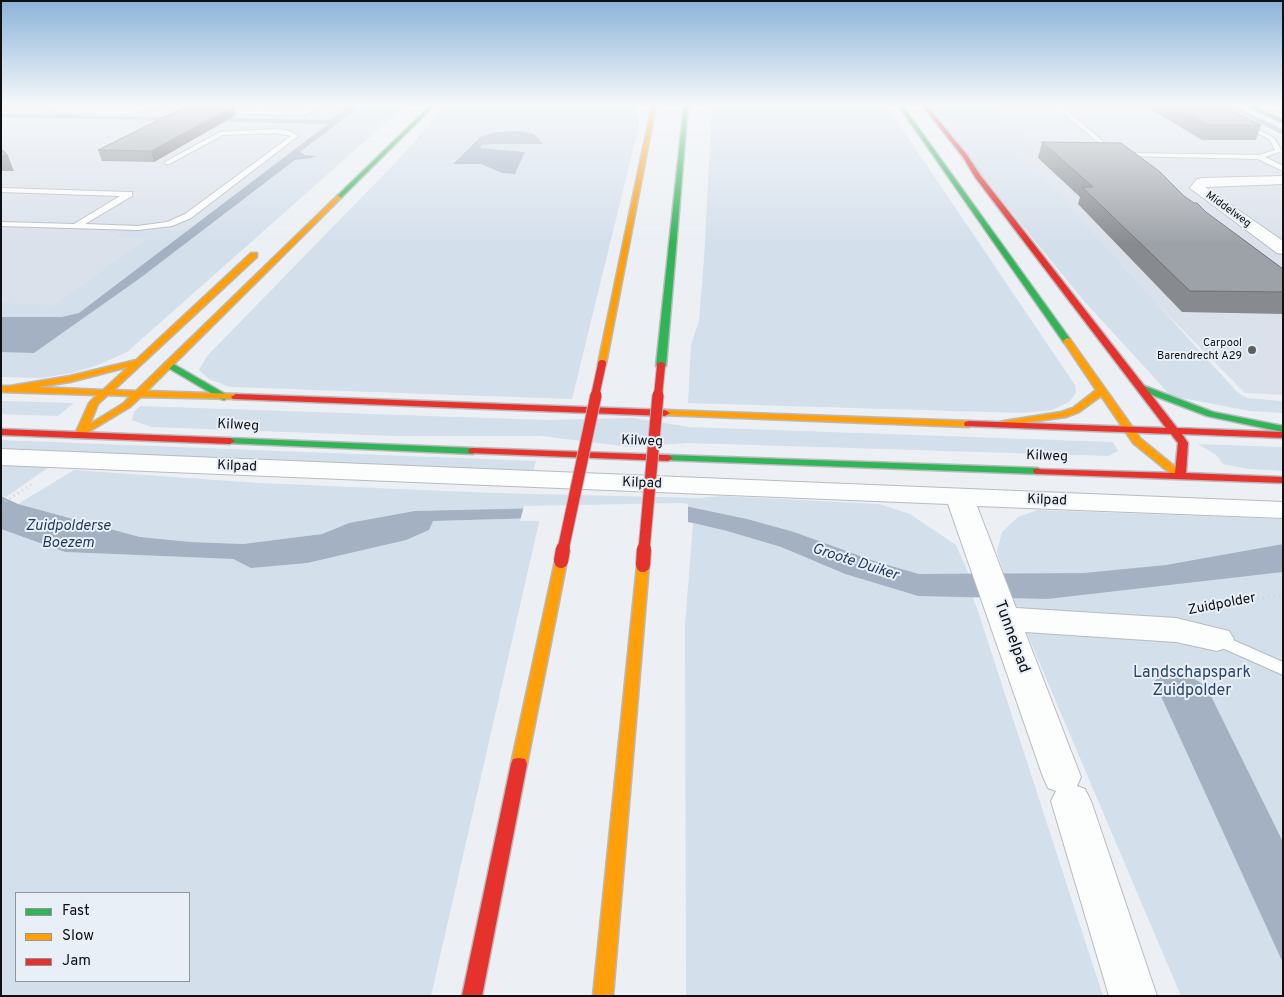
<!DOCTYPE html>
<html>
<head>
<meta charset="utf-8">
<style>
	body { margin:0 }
	#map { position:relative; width:1284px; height:997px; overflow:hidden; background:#ecf0f4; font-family:Overpass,sans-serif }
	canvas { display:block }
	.frame { position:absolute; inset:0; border:2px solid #0e1013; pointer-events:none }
	.legend { position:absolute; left:15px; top:892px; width:175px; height:90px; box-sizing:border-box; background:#e9eff7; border:1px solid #91969c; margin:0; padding:6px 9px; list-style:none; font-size:15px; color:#0e1013 }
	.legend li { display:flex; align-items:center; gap:10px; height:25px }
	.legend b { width:25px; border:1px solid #91969c }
</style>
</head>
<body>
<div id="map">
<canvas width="1284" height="997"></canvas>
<div class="frame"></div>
<ul class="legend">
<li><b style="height:6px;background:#30b455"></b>Fast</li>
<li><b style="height:6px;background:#ff9f0a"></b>Slow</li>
<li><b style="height:6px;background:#e5322d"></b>Jam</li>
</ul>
</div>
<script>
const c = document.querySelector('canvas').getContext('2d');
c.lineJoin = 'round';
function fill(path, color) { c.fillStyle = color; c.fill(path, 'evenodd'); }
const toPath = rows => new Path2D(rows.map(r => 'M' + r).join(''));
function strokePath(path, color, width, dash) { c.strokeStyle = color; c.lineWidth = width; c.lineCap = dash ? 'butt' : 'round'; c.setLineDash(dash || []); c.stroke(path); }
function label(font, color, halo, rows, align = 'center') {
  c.font = font + ' Overpass,sans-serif'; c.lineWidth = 4; c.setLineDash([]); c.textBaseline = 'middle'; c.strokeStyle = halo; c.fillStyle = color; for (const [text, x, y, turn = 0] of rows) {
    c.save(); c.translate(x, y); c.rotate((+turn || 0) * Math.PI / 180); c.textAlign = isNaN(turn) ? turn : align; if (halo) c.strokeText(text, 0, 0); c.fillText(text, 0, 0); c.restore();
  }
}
const built = toPath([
	[1,105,359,105,74,320,1,320],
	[960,105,1218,105,1283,138,1283,395,1245,393]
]);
const green = toPath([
	[362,105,406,105,127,352,98,365,72,373,41,378,1,377,1,351,34,353,139,279,295,160,312,158,316,156,299,153],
	[444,105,635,105,639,125,572,399,230,387,209,379,199,370,207,356,397,161,430,124,434,115],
	[479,137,543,144,499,144,482,145,480,148,525,152,515,174,481,164,454,163],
	[712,105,886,105,1075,385,1076,393,1069,402,1052,410,1022,413,688,403,691,345,699,321,704,259],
	[924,105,988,105,1036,152,1020,153,1237,392,1247,398,1283,401,1283,413,1250,411,1171,396,1084,301],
	[126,230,188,231,79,313,62,317,1,317,1,303,54,305,148,238,116,237],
	[1,401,74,403,58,416,22,415,1,414],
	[140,406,547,420,633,418,690,427,1113,442,1118,451,1108,456,688,443,630,447,542,436,393,436,151,427,132,420,134,412],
	[1,440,536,461,533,471,1,449],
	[1198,444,1283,447,1283,471,1248,469,1223,464,1216,455],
	[1,465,49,467,6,497,1,496],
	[74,470,259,483,495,493,699,498,722,496,879,504,910,514,956,545,969,574,919,574,680,505,349,523,322,534,243,544,191,542,140,537,18,504],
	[1038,510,1283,519,1283,544,1266,547,1283,549,1283,996,1181,996,1012,598,1047,599,1115,570,1083,573,1004,574,997,552,1002,532,1018,517],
	[540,518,431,996,1,996,1,529,65,552,233,559,251,568,433,521],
	[16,893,189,893,189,981,16,981],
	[693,523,727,531,781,547,845,574,918,596,972,596,977,608,1103,996,686,996,685,625]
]);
const water = toPath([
	[351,105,362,105,300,152,305,155,317,156,312,158,295,160,139,279,34,353,1,352,1,317,62,317,79,313,328,124,1,117,1,114,329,120],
	[1224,105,1231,105,1275,125,1283,130,1283,135],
	[520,131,534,134,543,144,499,144,482,145,480,148,525,152,515,174,502,173,481,164,453,164,480,137,495,132],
	[1,496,18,504,140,537,191,542,243,544,322,534,349,523,415,511,680,505,747,519,794,532,871,560,919,574,1083,573,1166,565,1283,544,1283,572,1047,599,918,596,845,574,781,547,727,531,693,523,671,519,540,518,433,521,429,530,406,540,307,563,251,568,233,559,65,552,1,529],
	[1176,668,1206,686,1283,842,1283,963,1154,681]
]);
const pier = toPath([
	[680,503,688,504,688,525,670,522,520,521,524,506]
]);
const pathFar1 = toPath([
	[1,504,32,484]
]);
const path = toPath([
	[1203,607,1283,595]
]);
const lane = toPath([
	[66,105,73,105,65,109,126,110,156,105,166,105,126,114,56,112,53,110,66,105],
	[316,105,322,105,306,115,243,114,240,112,243,110,305,111,316,105],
	[1054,105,1060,105,1105,143,1128,153,1259,155,1275,150,1270,140,1240,124,1245,123,1274,138,1282,151,1265,157,1283,166,1283,171,1258,159,1125,156,1101,145,1054,105],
	[276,129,290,131,298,136,191,218,172,226,138,230,1,226,1,222,74,224,120,196,1,192,1,188,129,192,132,192,132,196,85,224,138,226,167,222,185,214,291,136,276,133,223,135,169,164,165,164,165,162,220,132,276,129],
	[1217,633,1283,662,1283,675,1211,643,1209,639,1211,635,1217,633]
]);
const street = toPath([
	[1283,176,1283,184,1205,187,1283,241,1283,254,1277,253,1190,188,1197,179,1202,178,1283,176],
	[1,449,1283,502,1283,518,977,506,1016,608,1176,618,1229,631,1234,639,1229,647,1217,651,1176,642,1025,632,1081,777,1077,786,1085,789,1091,801,1157,996,1109,996,1051,801,1056,791,1048,788,1043,777,948,504,1,465,1,449]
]);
const fast = toPath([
	[431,105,435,105,341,198,337,198,337,196,431,105],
	[684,105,688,105,666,366,661,369,656,366,684,105],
	[898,105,902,105,1070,339,1070,343,1064,343,898,105],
	[1246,105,1251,105,1283,120,1283,123,1246,105],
	[168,361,227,395,229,397,224,400,221,399,165,366,164,364,168,361],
	[1142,385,1213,412,1283,426,1283,432,1207,416,1139,390,1137,388,1142,385],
	[230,438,473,448,478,451,473,454,226,443,225,441,226,439,230,438],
	[668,455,1038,468,1043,471,1038,474,664,460,663,458,668,455]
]);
const slow = toPath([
	[652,105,656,105,606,364,602,367,598,364,652,105],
	[337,196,342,197,147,391,236,394,241,397,239,399,141,397,130,407,80,437,75,434,89,403,97,395,1,392,1,386,10,386,70,376,136,360,251,253,257,253,257,257,114,390,136,391,337,196],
	[128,367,103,390,37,387,70,382,128,367],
	[108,395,130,396,124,403,90,424,98,404,108,395],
	[1067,338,1070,339,1141,439,1184,474,1185,476,1184,478,1176,478,1133,443,1101,396,1079,412,1066,417,1000,426,999,424,1000,422,1004,421,1061,412,1073,408,1096,390,1063,341,1067,338],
	[665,410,969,421,974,424,969,427,662,415,660,413,665,410],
	[561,557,567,561,527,764,525,769,519,770,513,769,511,764,555,561,561,557],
	[643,561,649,565,613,996,593,996,637,565,643,561]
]);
const jam = toPath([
	[922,105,926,105,967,155,980,175,1177,428,1283,432,1283,438,1182,434,1188,443,1186,473,1283,477,1283,483,1038,474,1034,473,1033,471,1034,469,1175,473,1178,443,1171,434,965,426,964,424,965,422,969,421,1166,428,975,177,963,157,922,105],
	[236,394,665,410,670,413,665,416,233,399,231,397,236,394],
	[1,429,230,438,235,441,230,444,1,435,1,429],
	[473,448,668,455,673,458,668,461,469,453,468,451,469,449,473,448],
	[519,758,525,759,527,764,482,996,462,996,511,764,513,759,519,758]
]);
const jamBridgeFar2 = toPath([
	[595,396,602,364],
	[658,396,661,366]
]);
const jamBridgeFar1 = toPath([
	[563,550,596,395],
	[644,550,658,395]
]);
const jamBridge = toPath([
	[561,561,563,549],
	[643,565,644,549]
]);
const wall = toPath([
	[168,105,255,105,251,107,234,106,236,115,154,162,102,161,98,150,188,105],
	[1144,105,1220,105,1261,125,1256,140,1202,140],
	[1042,142,1283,292,1283,314,1182,312,1078,204,1080,197,1038,158],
	[1,148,8,156,14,171,1,171]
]);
const shadedWall = toPath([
	[234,106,236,115,154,162,151,151]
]);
const building = toPath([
	[189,105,234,105,234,106,151,151,98,150,189,105],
	[1172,105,1220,105,1261,125,1207,125,1172,105],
	[1042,142,1121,143,1159,171,1184,196,1194,203,1197,203,1206,212,1283,269,1283,292,1190,291,1082,187,1093,187,1042,142],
	[1,148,8,156,1,156,1,148]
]);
const markers = [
	[1252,350,5,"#5c5e62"]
];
const farStreetnames = [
	["Middelweg",1228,210,36]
];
const farPoinames = [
	["Carpool",1242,344],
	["Barendrecht A29",1242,357]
];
const streetNames = [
	["Kilweg",238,426,3],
	["Kilweg",642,442,2],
	["Kilweg",1047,457,2],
	["Kilpad",237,467,2],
	["Kilpad",642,484,2],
	["Kilpad",1047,501,2],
	["Zuidpolder",1222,605,-11]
];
const waterNames = [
	["Zuidpolderse",68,527],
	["Boezem",68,544],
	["Groote Duiker",855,563,18]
];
const nearStreetnames = [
	["Tunnelpad",1011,637,70]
];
const nearParknames = [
	["Landschapspark",1192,674],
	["Zuidpolder",1192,692]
];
fill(built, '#dae1eb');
fill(green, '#d4dfec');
fill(water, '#a3b1c3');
fill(pier, '#ecf0f4');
strokePath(lane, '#b8bbbe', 2);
strokePath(street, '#b8bbbe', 2);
strokePath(fast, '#b8bbbe', 3);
strokePath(slow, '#b8bbbe', 3);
strokePath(jam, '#b8bbbe', 3);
strokePath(pathFar1, '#d2d4d5', 3, [1, 4]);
strokePath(path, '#d2d4d5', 4, [1, 4.5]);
fill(lane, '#fcfdfd');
fill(street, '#fcfdfd');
fill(fast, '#30b455');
fill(slow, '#ff9f0a');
fill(jam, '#e5322d');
strokePath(jamBridgeFar2, '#b8bbbe', 10, []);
strokePath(jamBridgeFar1, '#b8bbbe', 13, []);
strokePath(jamBridge, '#b8bbbe', 16, []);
strokePath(jamBridgeFar2, '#e5322d', 8);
strokePath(jamBridgeFar1, '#e5322d', 11);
strokePath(jamBridge, '#e5322d', 14);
fill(wall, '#878b90');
fill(shadedWall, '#6e7176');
fill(building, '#9da2a8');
strokePath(building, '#6e7176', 1);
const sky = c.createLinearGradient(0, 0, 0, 244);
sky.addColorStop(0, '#8cb3d9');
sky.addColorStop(0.43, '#f6f8fa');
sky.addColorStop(1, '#f6f8fa00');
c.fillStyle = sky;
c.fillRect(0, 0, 1284, 244);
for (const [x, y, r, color] of markers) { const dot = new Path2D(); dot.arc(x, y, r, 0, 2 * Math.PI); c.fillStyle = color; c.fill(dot); strokePath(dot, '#e9eff7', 2); }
label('11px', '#0e1013', '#e9eff7', farStreetnames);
label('11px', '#0e1013', '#e9eff7', farPoinames, 'right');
label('14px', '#0e1013', '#e9eff7', streetNames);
label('italic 15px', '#1f3c5f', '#e9eff7', waterNames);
label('16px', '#0e1013', '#e9eff7', nearStreetnames);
label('16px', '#2b486c', '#e9eff7', nearParknames);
</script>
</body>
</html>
